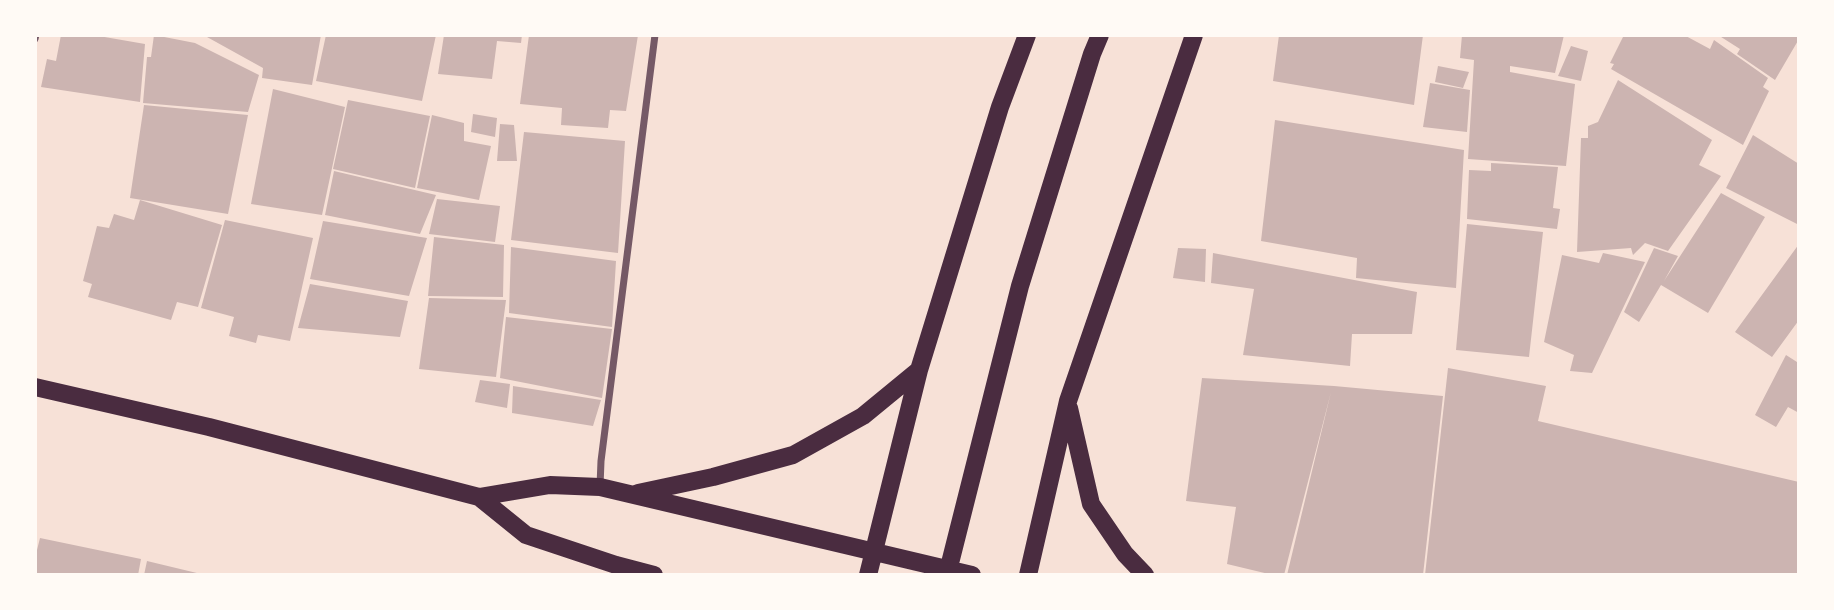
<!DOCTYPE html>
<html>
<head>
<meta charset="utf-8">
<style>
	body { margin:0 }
	#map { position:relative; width:1834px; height:610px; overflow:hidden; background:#f7e1d7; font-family:Literata,serif }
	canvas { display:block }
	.frame { position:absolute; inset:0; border:37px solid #fffaf5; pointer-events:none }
</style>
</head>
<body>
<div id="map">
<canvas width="1834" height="610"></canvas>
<div class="frame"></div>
</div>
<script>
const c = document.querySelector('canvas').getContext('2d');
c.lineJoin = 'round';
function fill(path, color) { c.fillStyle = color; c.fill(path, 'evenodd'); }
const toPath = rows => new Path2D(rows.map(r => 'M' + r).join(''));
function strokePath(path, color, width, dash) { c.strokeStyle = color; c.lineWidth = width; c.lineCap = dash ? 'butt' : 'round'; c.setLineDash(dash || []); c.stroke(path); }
const building = toPath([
	[61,35,93,35,145,44,140,102,41,87,47,59,56,61],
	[154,35,195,43,259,75,248,112,143,103,147,57,151,57],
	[208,35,321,35,312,85,262,78,263,68,207,37],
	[326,35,436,35,422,101,316,81],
	[444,35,522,35,521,43,497,41,492,79,438,74],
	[529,35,638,35,626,111,610,110,608,128,561,125,562,108,520,104],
	[1279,35,1423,35,1414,105,1273,81],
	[1462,35,1564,35,1555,73,1510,66,1510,72,1575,84,1566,166,1468,159,1474,60,1460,58],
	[1624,35,1684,35,1710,49,1714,40,1768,78,1763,87,1769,91,1743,145,1611,69,1614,64,1610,63],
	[1718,35,1799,35,1799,39,1775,80,1737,54,1740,49],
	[1571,46,1588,51,1581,81,1558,76],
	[1438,66,1469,72,1463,88,1435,82],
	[1618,80,1712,140,1699,165,1721,176,1668,251,1645,243,1633,255,1631,248,1577,252,1581,138,1588,138,1588,126,1598,122],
	[1430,83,1470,90,1467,132,1423,127],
	[273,89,345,107,322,215,251,204],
	[348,100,430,116,415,188,333,169],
	[144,105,248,115,228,214,130,198],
	[473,114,497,118,495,137,471,132],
	[432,115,464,123,464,141,491,146,479,200,417,188],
	[1275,120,1464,150,1456,288,1356,278,1357,258,1261,241],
	[500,124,514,125,517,161,497,161],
	[524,132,625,141,618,253,511,240],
	[1753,135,1799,164,1799,225,1726,188],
	[1491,163,1558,167,1553,208,1560,209,1557,229,1467,219,1469,170,1491,171],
	[334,171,436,195,420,234,325,215],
	[1721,193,1765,217,1708,313,1661,285,1639,322,1624,312,1654,248,1678,256,1664,281],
	[437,199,500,206,495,242,429,234],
	[140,200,222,225,198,307,177,302,171,320,88,297,92,284,83,281,97,226,109,228,114,214,134,220],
	[225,220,313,238,290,341,258,335,256,343,229,336,234,317,201,308],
	[323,221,427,238,409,296,310,279],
	[1467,224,1543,232,1529,357,1456,350],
	[434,237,504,245,503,297,428,296],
	[1799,244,1799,320,1772,357,1735,332],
	[511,247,616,261,612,327,509,313],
	[1178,248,1206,249,1205,282,1173,278],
	[1213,253,1417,292,1412,334,1352,334,1350,366,1243,355,1254,289,1211,283],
	[1603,253,1645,262,1592,373,1570,371,1574,355,1544,342,1562,255,1599,263],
	[310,284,408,301,400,337,298,328],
	[429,298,506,300,496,377,419,369],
	[506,317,612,329,602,398,500,378],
	[1786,355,1797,362,1799,359,1799,413,1788,407,1776,427,1755,415],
	[1448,368,1546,386,1538,421,1799,482,1799,575,1425,575],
	[1202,378,1334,386,1443,396,1423,575,1287,575,1331,392,1284,575,1273,575,1227,564,1236,507,1186,501],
	[480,380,510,384,507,408,475,402],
	[513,386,601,400,593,426,512,413],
	[40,538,141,559,138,575,35,575,35,558],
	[147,561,201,574,201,575,144,575]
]);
const minor = toPath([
	[35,39,36,35],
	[600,486,601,461,655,35]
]);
const primary = toPath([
	[35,387,209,427,479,497,550,485,600,487,972,575],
	[1069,408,1091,504,1125,554,1145,575],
	[638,493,713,477,793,455,863,416,919,370],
	[479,497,526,535,616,565,654,575],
	[868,575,919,370,1000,107,1027,35],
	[947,575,1020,286,1092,54,1100,35],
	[1028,575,1068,401,1194,35]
]);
fill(building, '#ccb4b1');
strokePath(minor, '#755966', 7);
strokePath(primary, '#4a2c40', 18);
</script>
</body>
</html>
